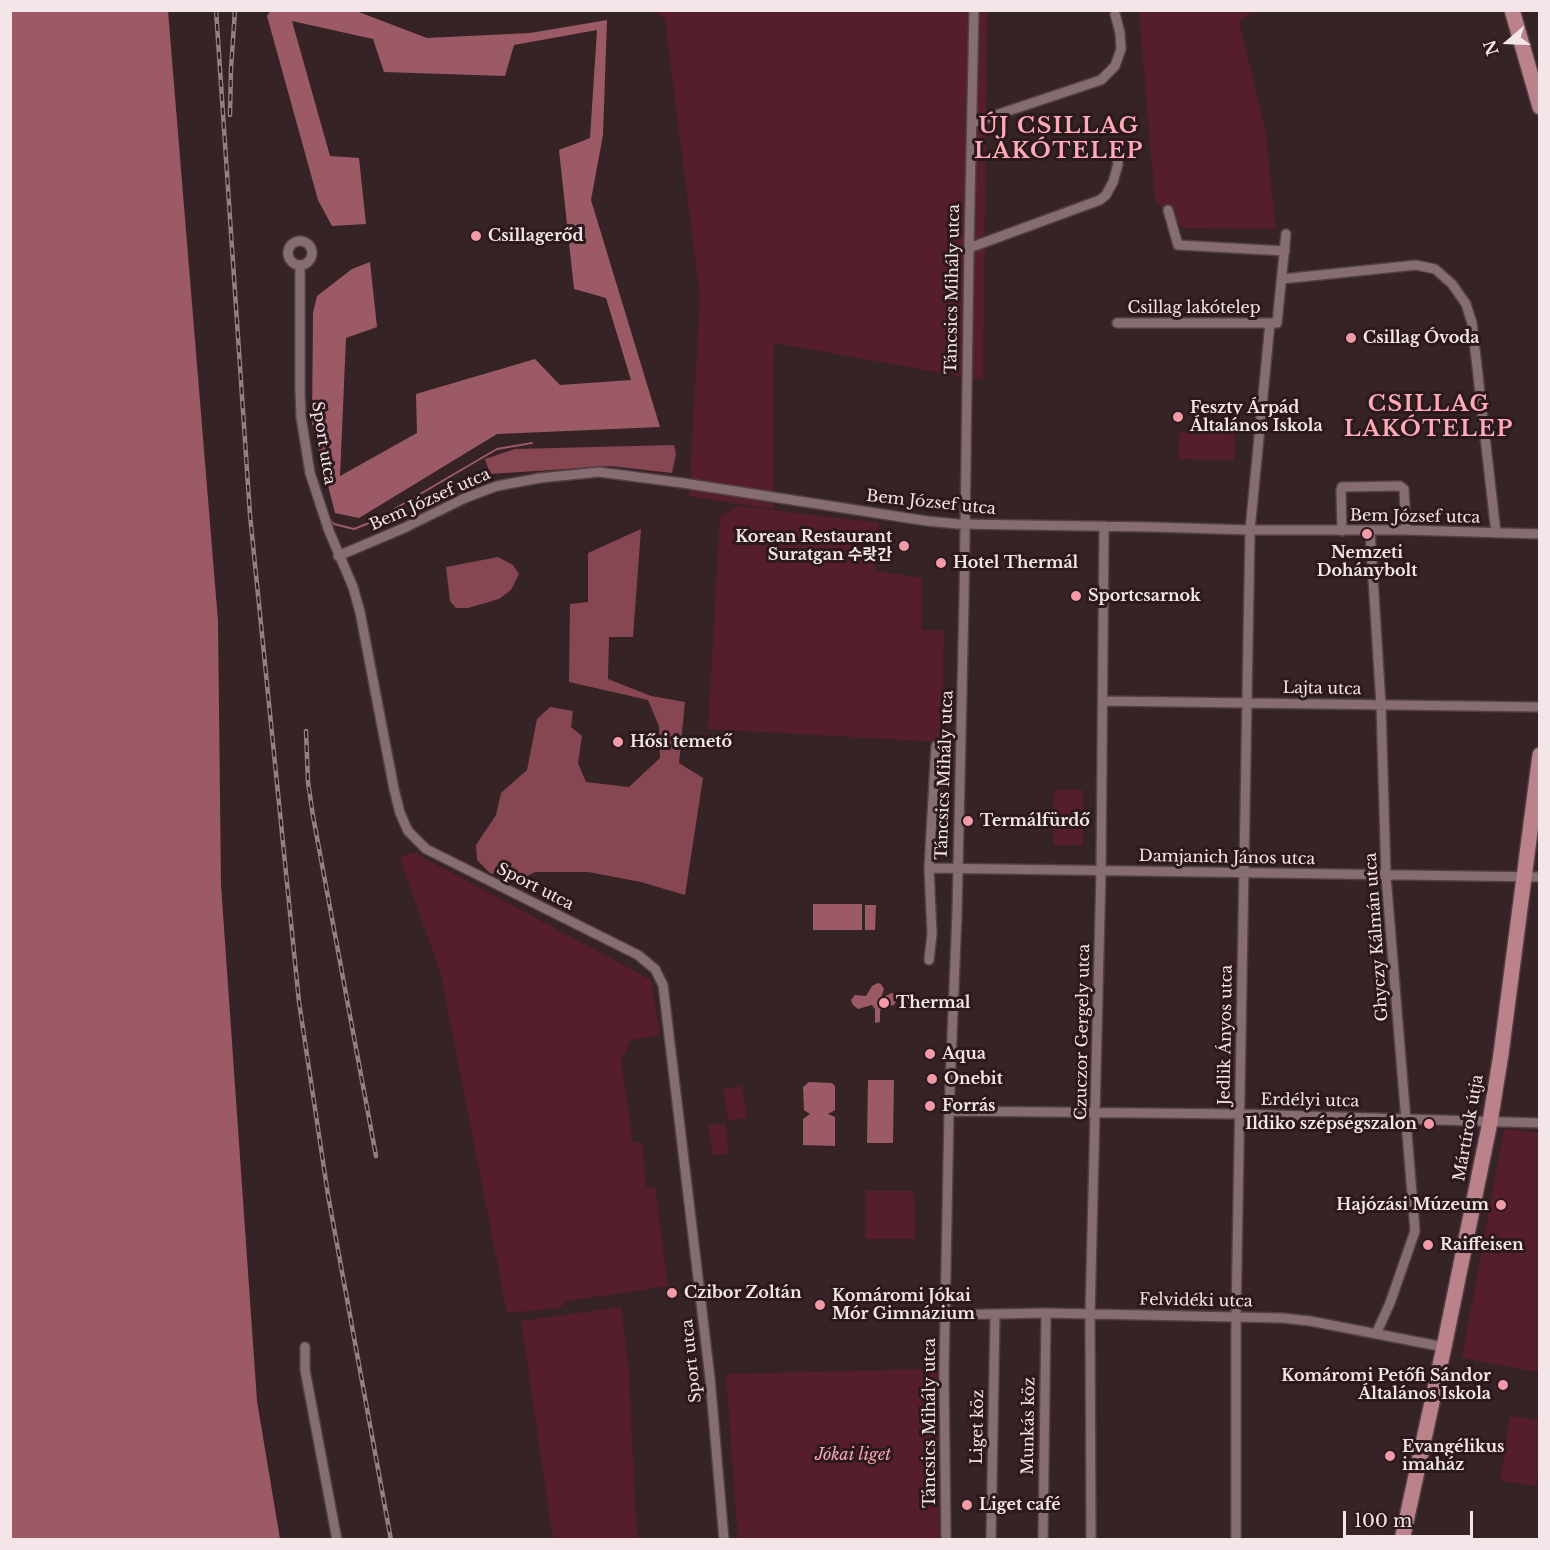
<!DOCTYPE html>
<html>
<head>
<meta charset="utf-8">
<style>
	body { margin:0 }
	#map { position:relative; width:1550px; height:1550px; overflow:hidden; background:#362326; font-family:"Libre Baskerville",serif }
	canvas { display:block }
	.frame { position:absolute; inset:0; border:12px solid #f4e6e8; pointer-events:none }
	.north { position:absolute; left:1478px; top:12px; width:60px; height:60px; -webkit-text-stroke:4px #2c191c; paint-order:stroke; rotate:251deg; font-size:16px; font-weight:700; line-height:24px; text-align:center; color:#f4e6e8 }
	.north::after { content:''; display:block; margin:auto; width:21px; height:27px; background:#f4e6e8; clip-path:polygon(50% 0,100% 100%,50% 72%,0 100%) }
	.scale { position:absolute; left:1343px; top:1511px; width:130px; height:27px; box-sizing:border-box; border:3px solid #f4e6e8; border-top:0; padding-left:8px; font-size:18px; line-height:21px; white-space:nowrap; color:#f4e6e8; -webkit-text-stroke:4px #2c191c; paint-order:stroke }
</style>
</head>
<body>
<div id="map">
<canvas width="1550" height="1550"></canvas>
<div class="frame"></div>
<div class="north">N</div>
<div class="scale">100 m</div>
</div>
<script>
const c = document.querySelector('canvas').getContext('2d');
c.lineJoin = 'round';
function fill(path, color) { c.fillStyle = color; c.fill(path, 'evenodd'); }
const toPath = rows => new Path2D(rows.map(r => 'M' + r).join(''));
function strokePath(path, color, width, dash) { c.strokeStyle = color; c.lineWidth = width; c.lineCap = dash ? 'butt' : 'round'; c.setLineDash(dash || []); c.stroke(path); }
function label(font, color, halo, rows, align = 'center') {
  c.font = font + ' "Libre Baskerville","Noto Sans KR",serif'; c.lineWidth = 6; c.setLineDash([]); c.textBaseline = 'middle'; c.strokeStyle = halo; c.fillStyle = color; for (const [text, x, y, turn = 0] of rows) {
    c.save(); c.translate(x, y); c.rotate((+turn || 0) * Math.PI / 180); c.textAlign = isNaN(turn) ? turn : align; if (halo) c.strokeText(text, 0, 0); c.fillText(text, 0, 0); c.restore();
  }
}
const green = toPath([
	[654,11,987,11,983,380,774,343,773,509,689,496,700,297,665,19],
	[1139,11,1254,11,1239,21,1265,129,1276,229,1183,228,1155,201],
	[1180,432,1235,433,1234,460,1178,459],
	[738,506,879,523,874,571,921,578,922,630,944,631,941,742,708,729,720,517],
	[1054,790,1083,790,1083,845,1053,845],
	[413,852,651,980,660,1035,631,1040,621,1061,633,1143,642,1143,646,1187,655,1188,668,1286,568,1301,559,1308,507,1313,441,975,400,858],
	[742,1086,747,1118,728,1121,723,1089],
	[726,1124,728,1154,712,1155,709,1125],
	[1504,1129,1539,1133,1539,1372,1462,1358],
	[865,1191,914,1191,915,1239,865,1239],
	[621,1307,629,1371,635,1506,638,1539,553,1539,521,1321],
	[937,1369,939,1539,738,1539,726,1374],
	[1510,1416,1539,1420,1539,1465,1536,1486,1500,1481]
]);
const forest = toPath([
	[674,445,676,454,672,473,611,466,490,474,485,459,515,449],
	[641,529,633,637,609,637,608,679,651,696,685,702,679,763,703,778,685,895,641,882,588,872,535,872,518,881,490,873,477,860,476,845,496,815,501,793,527,770,537,719,550,707,573,711,571,727,582,736,578,763,586,782,629,787,660,758,659,726,648,700,569,682,570,604,588,602,588,553],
	[498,557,513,565,519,574,511,590,499,599,468,608,456,608,450,601,446,567]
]);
const water = toPath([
	[11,10,168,11,218,621,221,885,257,1401,280,1539,11,1539],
	[271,10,356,11,427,38,530,33,607,20,603,135,591,200,660,427,497,434,359,518,335,513,312,423,313,313,317,296,352,269,370,262,377,327,346,338,340,476,417,433,416,394,535,359,560,385,631,380,606,298,574,289,559,150,590,138,597,30,514,45,505,76,384,72,373,39,292,21,330,156,359,158,366,224,332,226,318,200,267,16],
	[813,904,862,904,862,930,813,930],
	[865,905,876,905,875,930,865,930],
	[878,983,881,984,884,989,881,998,892,993,895,995,896,1002,894,1005,882,1008,880,1011,880,1022,875,1023,875,1009,872,1005,858,1009,853,1005,851,1000,855,995,866,996,872,986],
	[868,1080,894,1080,893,1143,867,1143],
	[809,1082,832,1083,835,1086,835,1110,828,1114,835,1117,835,1146,803,1145,803,1119,810,1114,804,1110,803,1087]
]);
const stream = toPath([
	[330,520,334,524,354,529,374,521,497,449,532,443]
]);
const street = toPath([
	[972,123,1101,80,1115,66,1121,49,1120,33,1115,14],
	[1168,210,1178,245,1285,251],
	'288 253a12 12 0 1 1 24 0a12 12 0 1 1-24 0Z',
	[969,248,1100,200,1106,195,1113,182,1118,164,1116,151],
	[300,265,300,391,301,417,310,473,329,531,353,587,360,612,394,789,400,813,408,831,426,849,638,955,655,969,663,985,710,1378,724,1540],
	[1282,279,1416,265,1435,269,1452,284,1466,304,1472,323,1496,533],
	[1117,323,1277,323,1286,234],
	[1342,531,1341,490,1342,487,1400,486,1404,489,1406,530],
	[1370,531,1381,705,1386,876,1415,1231,1390,1303,1376,1334],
	[338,556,404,528,465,498,497,486,540,478,599,472,683,483,927,521,958,524,1152,527,1250,530,1406,530,1540,534],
	[1103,701,1540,707],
	[936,746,929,868,1540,877],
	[929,868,932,934,929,960],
	[949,1111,1240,1114,1540,1123],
	[945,1315,1046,1313,1282,1318,1310,1321,1444,1347],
	[305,1347,305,1370,337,1540],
	[946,1540,944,1372,949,1111,957,913,964,600,969,248,974,10],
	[991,1540,995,1314],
	[1043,1540,1046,1313],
	[1091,1540,1090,1315,1101,871,1104,526],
	[1236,1540,1236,1316,1250,530,1270,323]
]);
const primary = toPath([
	[1512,10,1540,107],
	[1402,1540,1444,1347,1490,1122,1501,1054,1540,755]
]);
const rail = toPath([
	[216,10,250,515,299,1002,328,1195,391,1540],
	[230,115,231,69,235,10],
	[306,731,308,782,313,816,376,1156]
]);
const markers = [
	[476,236,6,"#f39aa9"],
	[1351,338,6,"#f39aa9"],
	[1178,417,6,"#f39aa9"],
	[1367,534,6,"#f39aa9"],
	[904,546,6,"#f39aa9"],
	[941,563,6,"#f39aa9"],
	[1076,596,6,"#f39aa9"],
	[618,742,6,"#f39aa9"],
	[968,821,6,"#f39aa9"],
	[884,1003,6,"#f39aa9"],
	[930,1054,6,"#f39aa9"],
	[932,1079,6,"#f39aa9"],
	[930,1106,6,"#f39aa9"],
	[1429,1124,6,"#f39aa9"],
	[1501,1205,6,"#f39aa9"],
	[1428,1245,6,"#f39aa9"],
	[672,1293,6,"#f39aa9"],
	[820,1305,6,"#f39aa9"],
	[1503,1385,6,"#f39aa9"],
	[1390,1456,6,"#f39aa9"],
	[967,1505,6,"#f39aa9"]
];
const poiNames = [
	["Csillagerőd",488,236],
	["Csillag Óvoda",1363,338],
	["Feszty Árpád",1190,408],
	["Általános Iskola",1190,426],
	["Korean Restaurant",892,537,"right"],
	["Suratgan 수랏간",892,555,"right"],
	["Nemzeti",1367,553,"center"],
	["Dohánybolt",1367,571,"center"],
	["Hotel Thermál",953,563],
	["Sportcsarnok",1088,596],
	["Hősi temető",630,742],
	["Termálfürdő",980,821],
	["Thermal",896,1003],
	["Aqua",942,1054],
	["Onebit",944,1079],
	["Forrás",942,1106],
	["Ildiko szépségszalon",1417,1124,"right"],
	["Hajózási Múzeum",1489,1205,"right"],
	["Raiffeisen",1440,1245],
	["Czibor Zoltán",684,1293],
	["Komáromi Jókai",832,1296],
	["Mór Gimnázium",832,1314],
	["Komáromi Petőfi Sándor",1491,1376,"right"],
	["Általános Iskola",1491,1394,"right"],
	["Evangélikus",1402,1447],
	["imaház",1402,1465],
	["Liget café",979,1505]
];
const streetNames = [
	["Táncsics Mihály utca",953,289,-89],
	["Csillag lakótelep",1194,308],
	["Sport utca",323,443,81],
	["Bem József utca",430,500,-24],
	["Bem József utca",931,503,6],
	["Bem József utca",1415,517,1],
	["Lajta utca",1322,689,1],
	["Táncsics Mihály utca",945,775,-88],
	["Damjanich János utca",1227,858,1],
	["Sport utca",535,887,27],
	["Ghyczy Kálmán utca",1377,937,-94],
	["Czuczor Gergely utca",1083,1032,-89],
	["Jedlik Ányos utca",1226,1035,-89],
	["Erdélyi utca",1310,1101,1],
	["Mártírok útja",1469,1128,-80],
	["Felvidéki utca",1196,1301,1],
	["Sport utca",692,1361,-96],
	["Táncsics Mihály utca",930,1423,-90],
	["Munkás köz",1029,1426,-89],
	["Liget köz",978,1427,-89]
];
const parkNames = [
	["Jókai liget",853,1455]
];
const districtNames = [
	["ÚJ CSILLAG",1059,127],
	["LAKÓTELEP",1059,152],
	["CSILLAG",1429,405],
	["LAKÓTELEP",1429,430]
];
fill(green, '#561d2b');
fill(forest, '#864652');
fill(water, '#9c5a66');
strokePath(stream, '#9c5a66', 2);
strokePath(street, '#514043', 12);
strokePath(primary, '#514043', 18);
strokePath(street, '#856d71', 9);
strokePath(primary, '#bc828c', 15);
strokePath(rail, '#908082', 4.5);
strokePath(rail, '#2c191c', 2, [7]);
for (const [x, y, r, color] of markers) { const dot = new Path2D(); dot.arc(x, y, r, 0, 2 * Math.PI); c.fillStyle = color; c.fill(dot); strokePath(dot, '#2c191c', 2); }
label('bold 16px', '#f4e6e8', '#2c191c', poiNames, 'left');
label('16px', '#f4e6e8', '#2c191c', streetNames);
label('italic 16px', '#f6a8b4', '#2c191c', parkNames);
c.letterSpacing = '1.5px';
label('bold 22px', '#feaab8', '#2c191c', districtNames);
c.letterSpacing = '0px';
</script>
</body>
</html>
